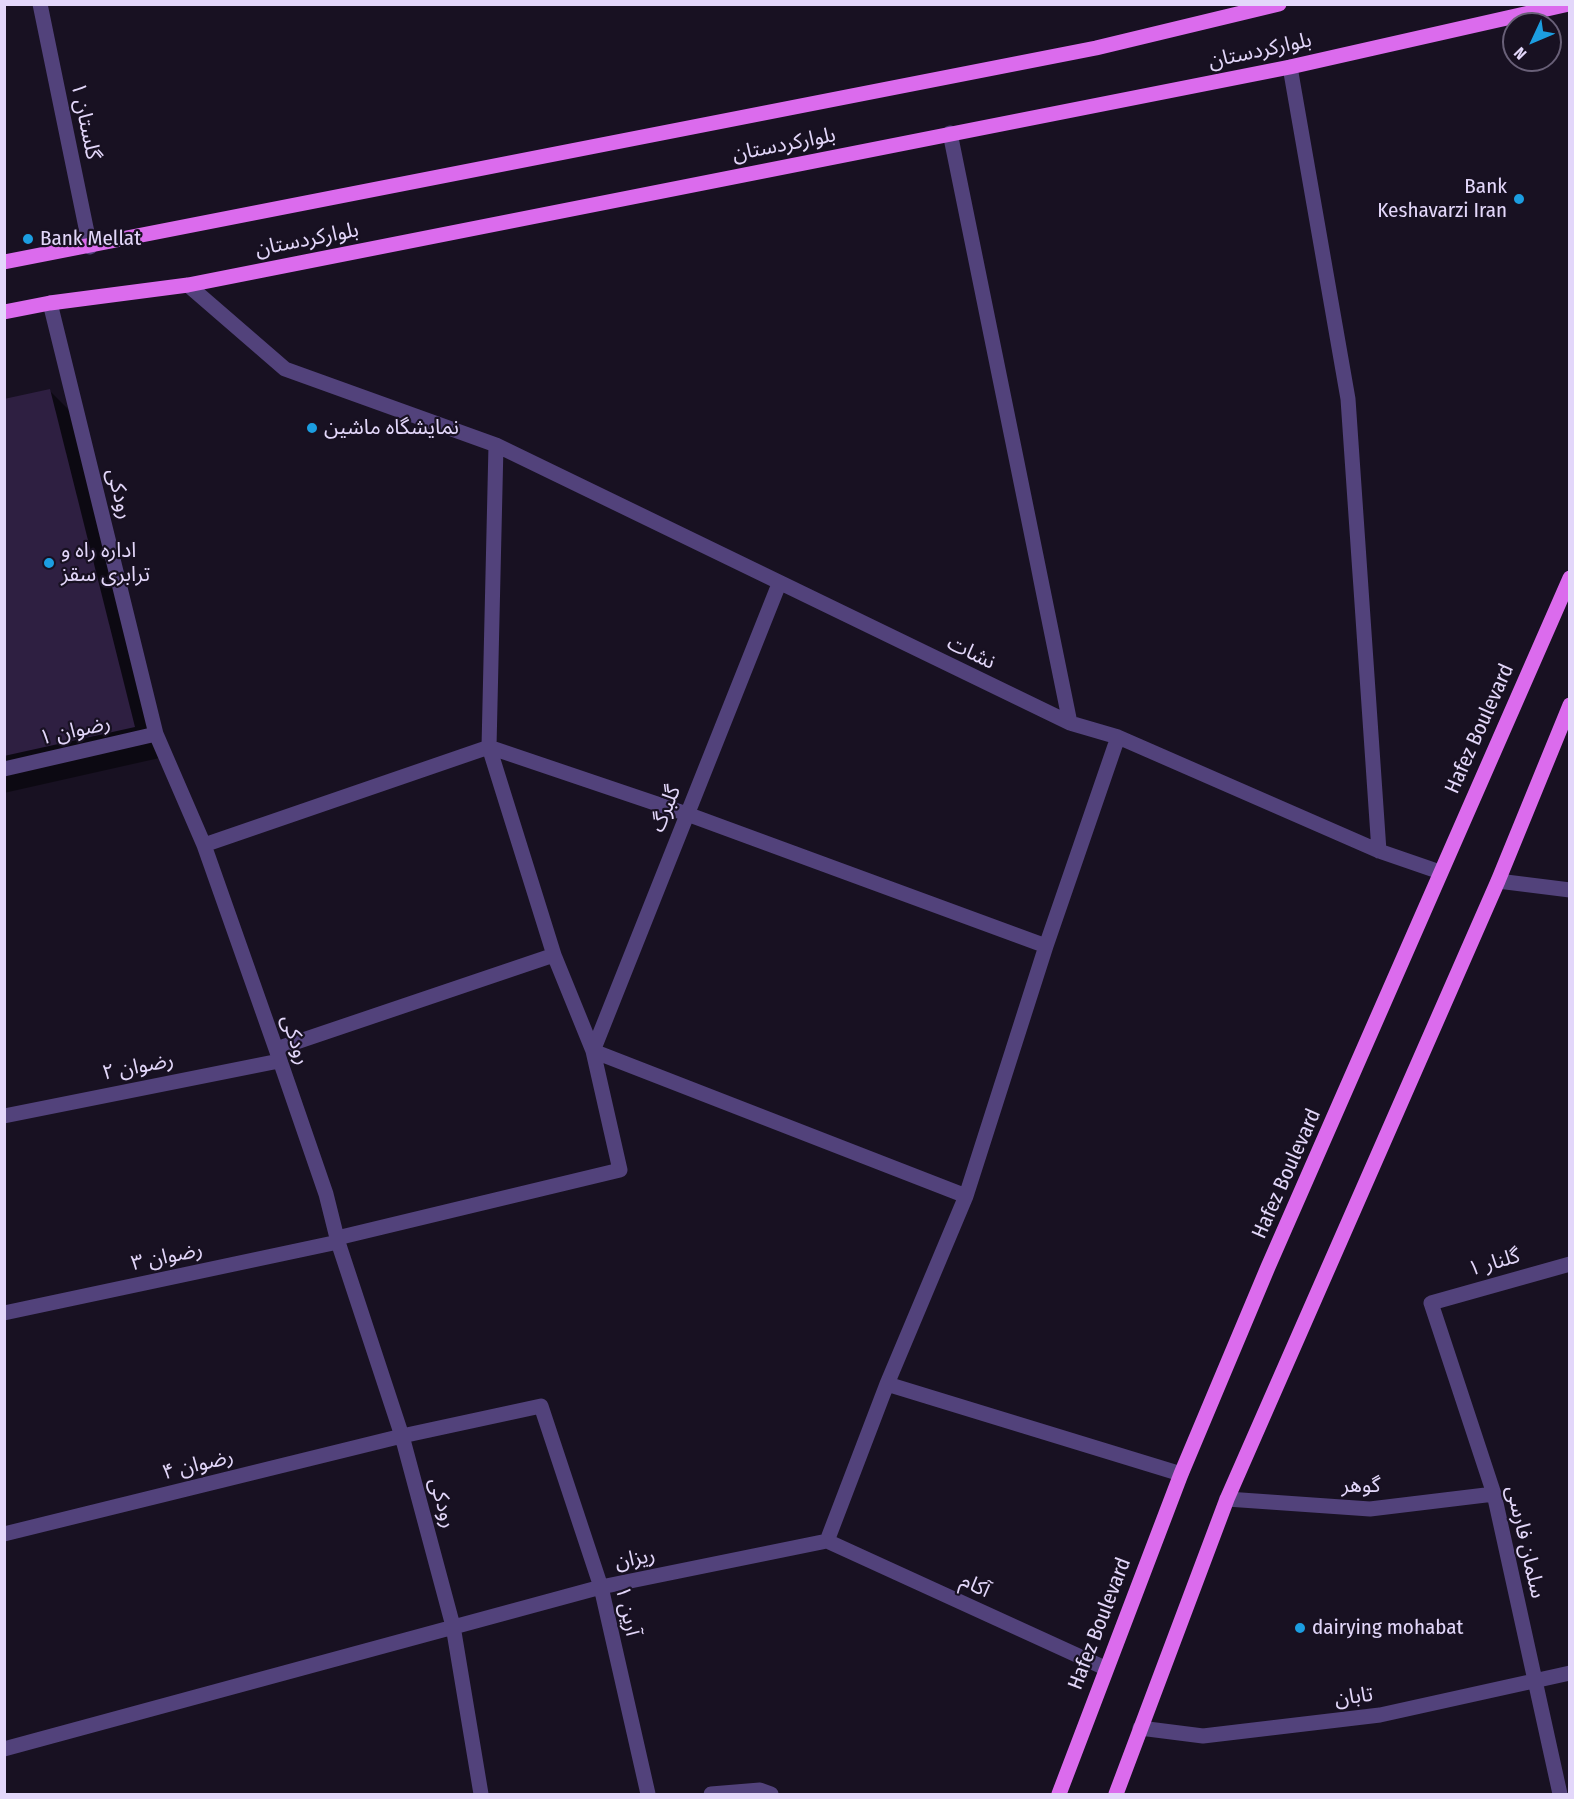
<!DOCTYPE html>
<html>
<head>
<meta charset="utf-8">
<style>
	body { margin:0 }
	#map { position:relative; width:1574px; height:1799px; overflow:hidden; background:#181122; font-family:"Fira Sans Condensed",sans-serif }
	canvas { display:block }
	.frame { position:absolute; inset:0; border:6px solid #e3d7fa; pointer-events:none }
	.north { position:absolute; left:1502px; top:12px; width:60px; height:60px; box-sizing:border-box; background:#181122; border:2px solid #696078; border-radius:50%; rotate:226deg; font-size:16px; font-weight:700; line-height:24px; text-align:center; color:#e3d7fa }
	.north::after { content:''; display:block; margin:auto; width:21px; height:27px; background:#1c9ee1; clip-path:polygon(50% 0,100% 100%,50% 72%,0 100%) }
</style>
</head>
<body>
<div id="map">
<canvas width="1574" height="1799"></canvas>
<div class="frame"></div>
<div class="north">N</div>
</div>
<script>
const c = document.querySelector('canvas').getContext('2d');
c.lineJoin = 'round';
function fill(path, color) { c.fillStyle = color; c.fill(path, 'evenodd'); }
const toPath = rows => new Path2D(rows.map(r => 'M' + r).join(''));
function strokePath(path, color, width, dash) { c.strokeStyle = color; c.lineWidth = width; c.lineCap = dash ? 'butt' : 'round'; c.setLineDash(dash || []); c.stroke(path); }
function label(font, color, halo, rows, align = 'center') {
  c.font = font + ' "Fira Sans Condensed","Noto Sans Arabic",sans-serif'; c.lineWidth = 4.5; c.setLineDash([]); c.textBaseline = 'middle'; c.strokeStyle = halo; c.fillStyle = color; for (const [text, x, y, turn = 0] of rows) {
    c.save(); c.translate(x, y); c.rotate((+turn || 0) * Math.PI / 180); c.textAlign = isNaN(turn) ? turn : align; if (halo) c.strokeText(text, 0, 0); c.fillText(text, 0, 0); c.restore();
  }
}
const shadow = toPath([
	[50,391,80,421,164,757,4,793,4,401]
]);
const building = toPath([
	[50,389,135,727,4,756,4,399]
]);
const minor = toPath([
	[40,4,90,247],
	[1290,67,1348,399,1379,851],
	[950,133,1070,723],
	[188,285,285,369,496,445,1070,723,1118,737,1379,851,1440,872],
	[50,303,156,734,204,845,276,1049,326,1194,338,1242,402,1436,453,1626,481,1794],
	[779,584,593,1051,966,1196],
	[4,769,156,734],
	[204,845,489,747,687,814,1046,946],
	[1498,881,1570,890],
	[276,1049,554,955],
	[4,1116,279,1061],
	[337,1238,620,1170,593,1051,554,955,489,747,496,445],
	[4,1313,338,1242],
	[887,1384,1181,1474],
	[1227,1499,1370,1509,1494,1494],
	[4,1534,402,1436,541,1406,601,1587,648,1794],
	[827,1541,887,1384,966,1196,1046,946,1118,737],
	[827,1541,1105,1668],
	[1140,1728,1203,1736,1380,1715,1570,1673],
	[4,1749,601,1587,827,1541],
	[711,1794,760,1790,771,1794],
	[1560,1794,1494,1494,1431,1303,1570,1264]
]);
const major = toPath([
	[4,262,1096,48,1279,4],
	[4,312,50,303,188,285,1290,67,1569,4],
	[1059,1794,1181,1474,1268,1267,1570,578],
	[1116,1794,1227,1499,1498,881,1570,705]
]);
const markers = [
	[1519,199,6,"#1c9ee1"],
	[28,239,6,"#1c9ee1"],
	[312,428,6,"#1c9ee1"],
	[49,563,6,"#1c9ee1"],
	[1300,1628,6,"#1c9ee1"]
];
const streetNames = [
	["بلوارکردستان",1260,51,-12],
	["گلستان ۱",85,121,78],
	["بلوارکردستان",784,145,-11],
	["بلوارکردستان",307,240,-11],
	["رودکی",119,494,76],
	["نشات",971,653,26],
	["Hafez Boulevard",1480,729,-66],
	["رضوان ۱",75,731,-13],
	["گلبرگ",666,809,-68],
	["رودکی",295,1040,72],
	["رضوان ۲",138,1067,-11],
	["Hafez Boulevard",1287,1174,-66],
	["رضوان ۳",167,1257,-12],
	["گلنار ۱",1494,1263,-16],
	["رضوان ۴",198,1465,-14],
	["گوهر",1361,1486],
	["رودکی",442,1503,74],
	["سلمان فارسی",1525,1542,77],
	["ریزان",635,1559,-11],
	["آکام",975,1586,25],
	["آرین ۱",627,1611,77],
	["Hafez Boulevard",1100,1624,-69],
	["تابان",1354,1697,-7]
];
const poiNames = [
	["Bank",1507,187,"right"],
	["Keshavarzi Iran",1507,211,"right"],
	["Bank Mellat",40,239],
	["نمایشگاه ماشین",324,428],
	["اداره راه و",61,551],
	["ترابری سقز",61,575],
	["dairying mohabat",1312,1628]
];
fill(shadow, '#0007');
fill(building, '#2e1f41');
strokePath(minor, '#52427b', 15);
strokePath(major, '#db6bed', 15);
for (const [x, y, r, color] of markers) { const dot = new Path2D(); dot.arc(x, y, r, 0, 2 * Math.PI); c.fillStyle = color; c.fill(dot); strokePath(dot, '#181122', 2); }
label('21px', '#e3d7fa', '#181122', streetNames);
label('21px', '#e3d7fa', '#181122', poiNames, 'left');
</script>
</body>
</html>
